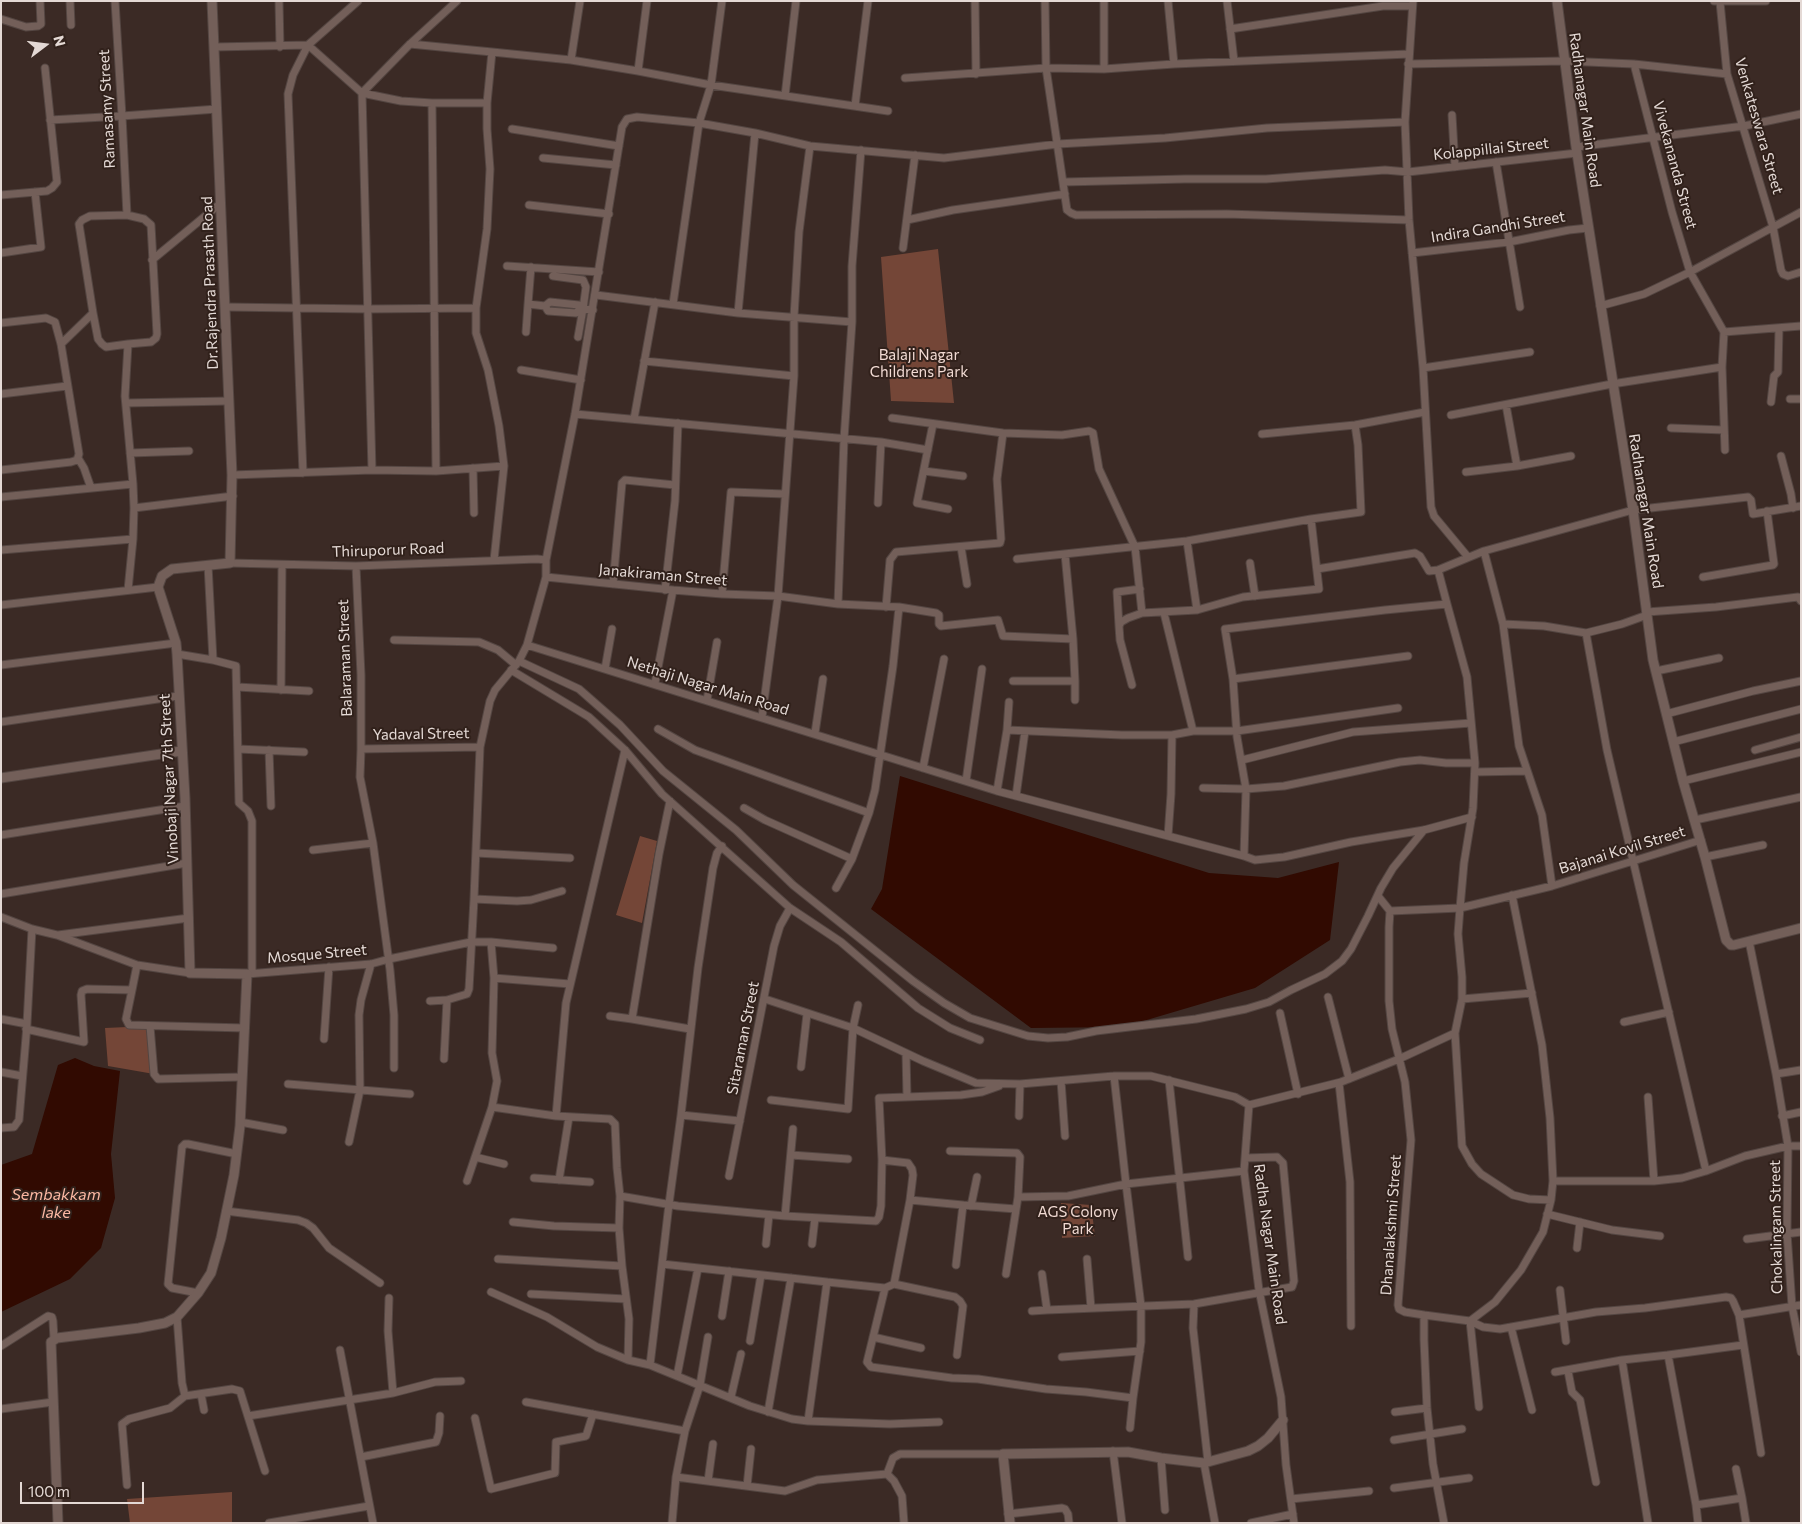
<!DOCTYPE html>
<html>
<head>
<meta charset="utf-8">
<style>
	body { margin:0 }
	#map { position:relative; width:1802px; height:1524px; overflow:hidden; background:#3b2a25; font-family:Commissioner,sans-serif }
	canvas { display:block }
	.frame { position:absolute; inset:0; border:2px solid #e4d9d5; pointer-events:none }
	.north { position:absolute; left:20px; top:20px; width:50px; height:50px; -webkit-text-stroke:4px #31211b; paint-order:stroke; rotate:75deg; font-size:14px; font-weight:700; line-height:20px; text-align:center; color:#e4d9d5 }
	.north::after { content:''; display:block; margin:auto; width:18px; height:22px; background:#e4d9d5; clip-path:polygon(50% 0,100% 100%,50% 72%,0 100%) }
	.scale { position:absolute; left:20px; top:1482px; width:124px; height:22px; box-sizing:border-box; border:2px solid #e4d9d5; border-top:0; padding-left:6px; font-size:15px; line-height:18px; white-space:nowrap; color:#e4d9d5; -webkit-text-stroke:4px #31211b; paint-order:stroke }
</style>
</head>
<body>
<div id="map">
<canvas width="1802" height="1524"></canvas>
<div class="frame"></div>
<div class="north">N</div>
<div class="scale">100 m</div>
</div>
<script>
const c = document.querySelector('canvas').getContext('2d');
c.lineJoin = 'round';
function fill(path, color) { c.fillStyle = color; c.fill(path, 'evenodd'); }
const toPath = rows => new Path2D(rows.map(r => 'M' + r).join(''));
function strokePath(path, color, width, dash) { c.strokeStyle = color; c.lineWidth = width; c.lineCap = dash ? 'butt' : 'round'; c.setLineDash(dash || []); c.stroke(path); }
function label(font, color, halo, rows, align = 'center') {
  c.font = font + ' Commissioner,sans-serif'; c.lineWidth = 4; c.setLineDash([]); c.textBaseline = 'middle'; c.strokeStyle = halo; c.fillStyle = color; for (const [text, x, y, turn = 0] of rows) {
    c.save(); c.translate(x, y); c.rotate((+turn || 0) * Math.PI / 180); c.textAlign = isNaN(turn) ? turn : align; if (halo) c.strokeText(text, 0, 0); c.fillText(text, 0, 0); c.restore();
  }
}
const green = toPath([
	[938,249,954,403,891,401,881,257],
	[640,836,657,841,642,923,616,915],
	[150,1026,154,1074,108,1066,105,1028],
	[1061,1203,1091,1205,1095,1236,1062,1238],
	[232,1492,232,1523,130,1523,127,1499]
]);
const water = toPath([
	[900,776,1209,873,1278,878,1339,862,1330,940,1255,988,1123,1027,1031,1028,871,909,882,889],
	[75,1058,94,1066,120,1071,111,1154,115,1198,101,1248,70,1279,1,1312,1,1165,32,1154,58,1065]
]);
const minor = toPath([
	[70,1,71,25],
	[115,1,122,116,127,215],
	[279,1,280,47],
	[975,1,976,74],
	[1045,1,1046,68,1067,210,1071,213,1076,215,1227,214,1409,220],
	[1104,1,1104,69],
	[1168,1,1174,64],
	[1227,1,1234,61],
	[1413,1,1405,122,1409,220,1423,368,1431,507,1434,516,1468,557],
	[1714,1,1766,1],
	[1720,2,1727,74,1773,227,1781,270,1783,274,1788,276,1801,272],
	[1,19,26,27,38,26,41,24,40,1],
	[1230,29,1383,6,1412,6],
	[410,44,492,52],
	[214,47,308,45,362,93,410,44,457,1],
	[571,60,580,1],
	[1408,64,1564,61,1634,64,1727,74],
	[1634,64,1672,212,1690,272,1724,332,1722,367,1725,450],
	[638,71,647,1],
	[905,78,1046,68,1104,69,1174,64,1409,54],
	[785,96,796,1],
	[432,103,436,471],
	[855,106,868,1],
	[1452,115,1455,167],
	[50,120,122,116,217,109],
	[512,129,619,146],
	[1576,147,1744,126,1801,114],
	[543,158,616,165],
	[1496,162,1520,307],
	[1064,182,1185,179,1266,179,1385,170,1408,172,1577,153],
	[1,195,47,191,52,188,57,182,45,68],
	[529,205,609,214],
	[907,220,953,210,1065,194],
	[903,248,915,155],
	[1,253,41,247,35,192],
	[1412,253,1509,242,1569,230,1588,228],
	[152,260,221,203],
	[507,266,599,272],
	[531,267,528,304,545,306,550,302,579,305,580,309,583,309,578,337],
	[553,276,583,280,586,287,583,309,593,310],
	[596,295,738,313,852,322],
	[673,304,699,123,711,85,722,1],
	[545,306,548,311,576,313,580,309],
	[1600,306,1644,294,1690,272,1801,212],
	[225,307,368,309,476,308],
	[93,313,98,339,102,344,106,347,128,344,125,396,133,484,134,508,133,539,128,590],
	[738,313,755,133],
	[1,323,46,318,55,322,61,344,79,454,77,460,71,462,1,470],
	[526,332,528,304],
	[1724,332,1801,326],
	[61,344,93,313,79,224,82,220,90,216,127,215,144,219,151,225,157,334,156,338,151,342,128,344],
	[644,361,794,376],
	[1423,368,1530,352],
	[521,370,581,380],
	[1,394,67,386],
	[1790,399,1801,399],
	[1771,402,1774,376,1778,372,1779,328],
	[126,403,229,401],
	[1506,405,1517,466],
	[575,414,881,442,928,450],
	[1451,415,1612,384,1722,367],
	[892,418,1003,433,1062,435,1089,431,1093,433,1099,469,1135,547,1142,613,1197,610,1187,541],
	[634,419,655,302],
	[933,424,917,503,948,509],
	[1671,428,1724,430],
	[1262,434,1355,425,1425,412],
	[130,453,189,451],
	[1781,456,1791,494,1793,508],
	[78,458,84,468,91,488],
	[473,468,474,513],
	[372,470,362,93,401,101,432,103,487,103],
	[924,471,963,476],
	[1466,472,1517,466,1571,456],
	[303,473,288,94,293,75,308,45,358,1],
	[232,475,372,470,436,471,504,466],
	[1,497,133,484],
	[878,503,881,442],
	[134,508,233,496],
	[961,547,967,584],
	[1,550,133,539],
	[1484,551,1503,624,1519,746,1542,815,1552,886],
	[1017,559,1187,541,1311,519,1361,512,1358,445,1355,425],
	[494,560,504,466,499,426,488,370,476,333,476,308,487,229,490,169,487,129,487,103,492,52,571,60,638,71,711,85,888,111],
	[230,563,356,566,537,559,546,560],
	[1250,563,1255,596],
	[356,566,361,675,361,749],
	[1317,569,1415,553,1420,556,1429,571,1438,570],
	[546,577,673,590,722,594,778,596,838,604,899,607,936,613,939,615,939,624,941,626,998,620,1003,636,1073,639,1065,554],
	[1703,577,1773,565,1774,564,1767,511],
	[613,584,622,483,625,480,675,485],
	[665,590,675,501,678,423],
	[722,594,731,492,785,494],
	[838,604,844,439,852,322,852,266,861,150],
	[1,605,158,587],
	[886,607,890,560,896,552,1000,543,1001,539,997,479,1003,433],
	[1197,610,1243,597,1319,589,1311,519],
	[1647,612,1716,607,1798,597,1801,601],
	[1164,613,1193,731],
	[1503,624,1544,626,1586,633,1622,624,1647,615],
	[1119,626,1117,592,1140,589],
	[1586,633,1607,750,1706,1171,1745,1156,1788,1146,1801,1146],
	[1073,639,1075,681],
	[394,640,479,642,498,650,516,665],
	[527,645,997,791,1244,856,1246,789,1237,737,1233,679,1225,629,1385,610,1447,604,1438,570,1484,551,1633,510,1748,497,1751,500,1753,514,1801,506],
	[177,654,213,660,208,565],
	[213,660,236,666,239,803,248,811,252,821,252,973],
	[519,661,579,689,620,725,663,771,736,830,793,885,913,981,944,1003,970,1018,1028,1036,1048,1038,1067,1037,1096,1031,1196,1019,1246,1009,1269,1002,1291,990,1325,974,1342,961,1351,949,1368,916,1381,888,1393,868,1424,830],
	[1,665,176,643],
	[605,669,612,629],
	[511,670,589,717,625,750,662,794,790,908,841,942,918,1008,950,1028,980,1040],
	[1656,671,1719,658],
	[1233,679,1408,656],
	[1013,681,1075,681,1075,700],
	[655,683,673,590],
	[1132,685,1120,640,1119,626,1121,622,1128,618,1142,613],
	[237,687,309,691],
	[281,690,282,565],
	[707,700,717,642],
	[1666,714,1753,691,1801,681],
	[762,717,778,596,794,376,794,317,799,232,810,146],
	[1,722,178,696],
	[658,729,695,750,869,813,875,790,893,666,899,607],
	[1007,730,1009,702],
	[815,733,823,679],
	[1673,742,1801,709],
	[238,749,304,752],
	[269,750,271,806],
	[1755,750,1801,737],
	[1242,760,1353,732,1471,723],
	[923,768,944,659],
	[1475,772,1526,771],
	[966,781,982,669],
	[1683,781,1801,752],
	[1203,788,1246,789,1284,786,1400,762,1420,760,1446,763,1475,763],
	[997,791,1007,730,1122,735,1172,735,1193,731,1237,731,1398,708],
	[1016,796,1025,731],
	[670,801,659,854,632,1019,690,1029],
	[744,808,765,820,852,859,869,813],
	[1695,820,1801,797],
	[1,835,185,806],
	[1168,836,1171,794,1172,735],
	[313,850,373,843],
	[476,853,570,858],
	[1244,856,1255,860,1284,857,1351,842,1424,830,1472,817],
	[1705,857,1763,845],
	[836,888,852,859],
	[1,894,187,863],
	[1378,896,1390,911],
	[474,899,517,901,531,900,562,891],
	[1,917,32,929,57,935,137,965,190,973],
	[58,935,189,918],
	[1749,941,1776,1074,1788,1146,1787,1233,1792,1306,1801,1352],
	[491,942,553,948],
	[247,974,371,964,389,959,471,942,491,942,494,978,570,984],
	[132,990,126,1019,129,1025,245,1028],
	[1328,997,1349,1079],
	[765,999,853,1028,923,1061,976,1083,1020,1084,1114,1076,1151,1076,1235,1097,1249,1105],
	[1462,999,1532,993],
	[430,1001,447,1000],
	[1280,1013,1298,1094],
	[610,1016,632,1019],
	[1,1019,27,1024,32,929],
	[1624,1022,1669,1012],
	[150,1026,154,1074,158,1079,242,1077],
	[26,1029,84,1042,81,995,82,991,87,989,132,990,137,965],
	[1455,1033,1462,1146,1472,1164,1481,1174,1513,1195,1529,1199,1551,1200,1553,1181,1550,1118,1542,1045,1512,895],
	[324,1039,329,967],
	[906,1053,907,1097],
	[444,1059,447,1000,467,994,469,989,474,899,480,747,490,701,495,690,519,661,527,645,546,577,546,560,575,414,622,127,627,119,637,117,699,123,755,133,810,146,944,158,1058,144,1165,138,1267,128,1405,122],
	[801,1067,807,1014],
	[394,1068,394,1015,390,970,373,843,360,777,361,749,480,747],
	[1,1072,22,1076],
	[1776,1074,1801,1070],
	[1114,1076,1126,1184,1244,1171],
	[1169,1080,1188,1257],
	[1061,1081,1065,1136],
	[1339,1083,1350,1182,1351,1326],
	[288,1084,410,1094],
	[1648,1097,1654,1181],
	[771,1100,848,1109,853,1028,858,1005],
	[492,1107,497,1081,492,1053,494,978],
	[681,1115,740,1121],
	[556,1116,610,1119,615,1124,617,1168,620,1196,619,1228],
	[1019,1116,1020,1084],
	[1782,1116,1801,1112],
	[240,1122,283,1130],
	[1,1128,14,1127,19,1120,27,1025],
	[793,1129,785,1216,876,1221,879,1217,881,1206,882,1160],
	[349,1142,360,1090,359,1015,361,1000,371,964],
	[950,1151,1017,1153,1020,1157,1018,1197],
	[791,1155,848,1159],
	[475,1157,504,1164],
	[729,1176,774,946,780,926,790,908],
	[534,1178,590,1182],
	[559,1180,569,1117],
	[467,1181,492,1107,556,1116,566,1003,625,750],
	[1553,1181,1654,1181,1682,1178,1706,1171],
	[620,1196,678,1206,785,1216],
	[910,1200,963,1205,956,1265],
	[1551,1200,1543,1232,1521,1270,1495,1302,1470,1321,1483,1327,1500,1329,1596,1312,1645,1308,1726,1297,1731,1298,1733,1301,1739,1315,1761,1453],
	[963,1205,1016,1209],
	[971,1206,977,1177],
	[226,1211,298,1220,306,1223,313,1228,329,1248,380,1283],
	[1547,1214,1612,1230,1660,1236],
	[513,1222,554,1226,619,1228,622,1266],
	[1747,1239,1801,1232],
	[766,1244,769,1215],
	[812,1244,815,1218],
	[1577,1248,1580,1222],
	[498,1259,622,1266,629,1319,628,1360],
	[1087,1259,1091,1308],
	[662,1264,827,1282,808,1421,792,1419,750,1406,650,1365,662,1264,669,1204,681,1115,698,968,713,868,717,853,722,846],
	[1042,1274,1047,1310,1194,1304,1292,1287,1294,1281,1283,1163,1277,1157,1245,1158],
	[827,1282,885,1288,867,1362,871,1367,952,1378,978,1379,1046,1389,1086,1392,1133,1398,1141,1342,1141,1306,1126,1184,1068,1196,1018,1197,1006,1274],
	[894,1284,955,1297,960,1301,963,1306,957,1355],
	[885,1288,894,1284,910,1200,913,1175,912,1169,908,1163,882,1160,879,1098,961,1095,982,1092,999,1086],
	[1560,1290,1566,1341],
	[491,1292,547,1317,597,1347,628,1360,650,1365],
	[198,1293,172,1288,168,1284,182,1147,185,1144,188,1144,237,1154],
	[531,1294,626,1299],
	[389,1298,388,1331,393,1393],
	[1194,1304,1193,1328,1208,1462],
	[1032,1311,1047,1310],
	[1424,1315,1470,1321,1479,1407],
	[1739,1315,1801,1305],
	[722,1316,729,1271],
	[177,1317,182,1383,185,1396,232,1389,240,1391,265,1471],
	[1511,1327,1532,1410],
	[873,1337,921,1348],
	[750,1341,761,1275],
	[1,1346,48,1316,52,1317,53,1321,54,1339],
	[340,1350,373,1523],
	[1062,1357,1140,1351],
	[1622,1360,1648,1523],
	[1568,1371,1572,1392,1580,1400,1596,1482],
	[1555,1372,1622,1360,1668,1355],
	[677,1376,698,1268],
	[201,1394,204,1410],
	[731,1397,741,1354],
	[526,1402,685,1431,676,1477,672,1523],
	[1,1409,53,1402],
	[768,1412,791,1278],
	[1395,1412,1427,1408],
	[248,1416,393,1393,435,1382,461,1381],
	[475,1418,491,1489,555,1473,556,1442,586,1436,593,1414],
	[808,1421,890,1424,939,1422],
	[1130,1428,1133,1398],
	[685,1431,700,1385,708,1337],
	[1394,1440,1462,1429],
	[1113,1451,1122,1523],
	[361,1457,436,1442,439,1433,440,1416],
	[1161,1458,1165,1510],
	[1204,1463,1215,1523],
	[1736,1469,1742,1498,1696,1505,1668,1355,1743,1345],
	[887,1474,893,1458,900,1454,1003,1454],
	[676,1477,785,1491,817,1480,887,1474,894,1481,902,1496,904,1523],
	[708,1481,713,1444],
	[127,1485,122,1424,129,1419,170,1408,185,1396],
	[747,1486,751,1449],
	[1394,1488,1469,1478],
	[1742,1498,1746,1523],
	[1291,1499,1369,1491],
	[1696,1505,1698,1523],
	[1008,1514,1062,1508,1065,1509,1068,1514,1069,1523],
	[269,1523,369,1506],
	[1251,1523,1293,1514],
	[1294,1523,1286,1465,1281,1397,1259,1290,1244,1171,1249,1105,1341,1082,1399,1059,1455,1033,1462,999,1462,977,1458,934,1460,908,1552,886,1701,840],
	[1444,1523,1433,1464,1427,1408,1424,1340,1424,1315,1405,1312,1399,1309,1398,1305,1411,1140,1405,1082,1392,1029,1389,1001,1389,927,1390,911,1460,908,1464,863,1473,808,1475,763,1467,677,1447,604]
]);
const tertiary = toPath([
	[1557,1,1576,147,1633,510,1653,660,1683,781,1705,857,1726,940,1731,945,1734,945,1801,928],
	[1,778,181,751],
	[58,1523,51,1342,57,1338,139,1328,165,1323,177,1317,198,1293,211,1273,221,1238,234,1175,240,1126,247,974,190,973,185,798,177,654,176,643,158,587,162,576,172,569,230,563,232,475,212,1],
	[1010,1523,1003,1454,1128,1452,1161,1458,1204,1463,1248,1451,1258,1446,1268,1438,1283,1420]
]);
const streetNames = [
	["Ramasamy Street",107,109,-93],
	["Radhanagar Main Road",1585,110,82],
	["Venkateswara Street",1759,126,74],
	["Kolappillai Street",1491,149,-6],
	["Vivekananda Street",1675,165,75],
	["Indira Gandhi Street",1498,227,-9],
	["Dr.Rajendra Prasath Road",210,283,-92],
	["Radhanagar Main Road",1646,511,81],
	["Thiruporur Road",388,550,-2],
	["Janakiraman Street",663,575,5],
	["Balaraman Street",345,658,-92],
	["Nethaji Nagar Main Road",708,686,17],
	["Yadaval Street",421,734,-1],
	["Vinobaji Nagar 7th Street",169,779,-93],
	["Bajanai Kovil Street",1622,850,-17],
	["Mosque Street",317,954,-5],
	["Sitaraman Street",743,1038,-79],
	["Dhanalakshmi Street",1391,1225,-86],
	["Chokalingam Street",1776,1227,-91],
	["Radha Nagar Main Road",1270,1244,82]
];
const parkNames = [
	["Balaji Nagar",919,355],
	["Childrens Park",919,372],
	["AGS Colony",1078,1212],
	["Park",1078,1229]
];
const waterNames = [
	["Sembakkam",56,1195],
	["lake",56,1213]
];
fill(green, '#744637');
fill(water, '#310a01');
strokePath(minor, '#544642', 9);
strokePath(tertiary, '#544642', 11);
strokePath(minor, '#735f59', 7);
strokePath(tertiary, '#735f59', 9);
label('15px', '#e4d9d5', '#31211b', streetNames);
label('15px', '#f1dad3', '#31211b', parkNames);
label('italic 16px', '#fbb8a3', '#31211b', waterNames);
</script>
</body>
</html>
